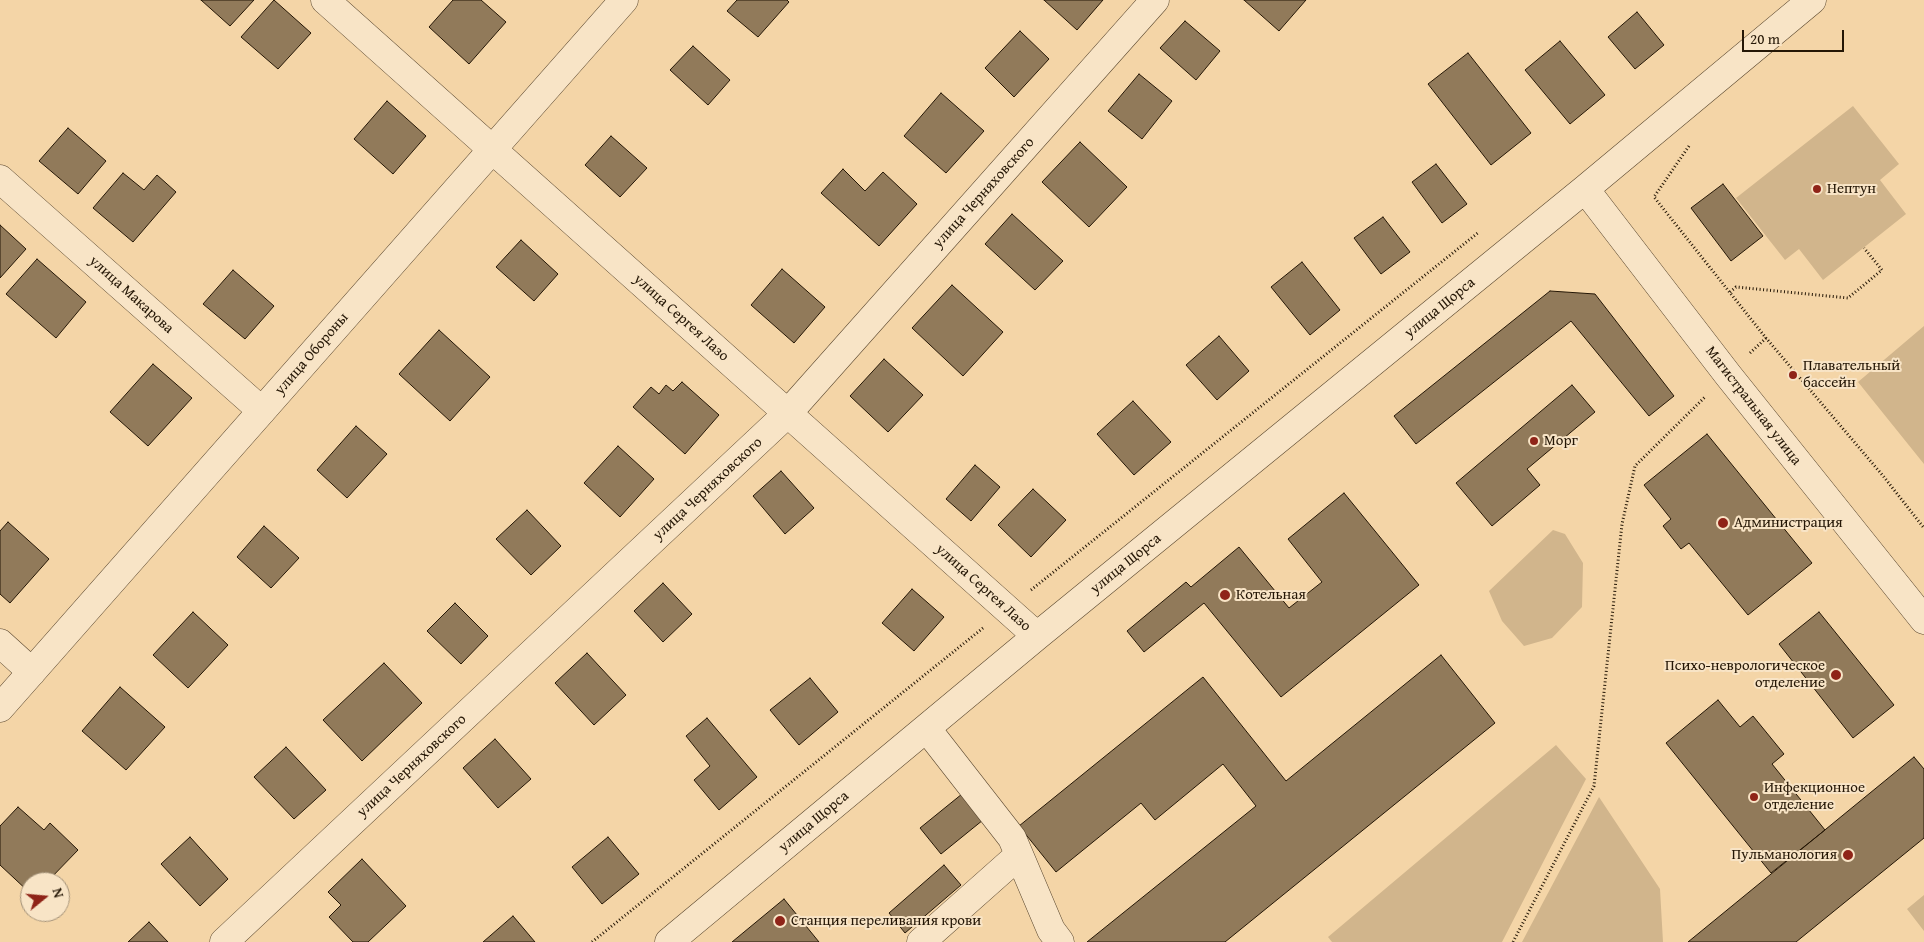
<!DOCTYPE html>
<html>
<head>
<meta charset="utf-8">
<style>
	body { margin:0 }
	#map { position:relative; width:1924px; height:942px; overflow:hidden; background:#f4d5a7; font-family:"Gentium Book Plus",serif }
	canvas { display:block }
	.north { position:absolute; left:20px; top:872px; width:50px; height:50px; box-sizing:border-box; background:#f8e4c6; border:1px solid #a49279; border-radius:50%; rotate:73deg; font-size:14px; font-weight:700; line-height:20px; text-align:center; color:#251706 }
	.north::after { content:''; display:block; margin:auto; width:18px; height:22px; background:#8f2418; clip-path:polygon(50% 0,100% 100%,50% 72%,0 100%) }
	.scale { position:absolute; left:1742px; top:30px; width:102px; height:22px; box-sizing:border-box; border:2px solid #251706; border-top:0; padding-left:6px; font-size:15px; line-height:18px; white-space:nowrap; color:#251706; -webkit-text-stroke:4px #f8e4c6; paint-order:stroke }
</style>
</head>
<body>
<div id="map">
<canvas width="1924" height="942"></canvas>
<div class="north">N</div>
<div class="scale">20 m</div>
</div>
<script>
const c = document.querySelector('canvas').getContext('2d');
c.lineJoin = 'round';
function fill(path, color) { c.fillStyle = color; c.fill(path, 'evenodd'); }
const toPath = rows => new Path2D(rows.map(r => 'M' + r).join(''));
function strokePath(path, color, width, dash) { c.strokeStyle = color; c.lineWidth = width; c.lineCap = dash ? 'butt' : 'round'; c.setLineDash(dash || []); c.stroke(path); }
function label(font, color, halo, rows, align = 'center') {
  c.font = font + ' "Gentium Book Plus",serif'; c.lineWidth = 4; c.setLineDash([]); c.textBaseline = 'middle'; c.strokeStyle = halo; c.fillStyle = color; for (const [text, x, y, turn = 0] of rows) {
    c.save(); c.translate(x, y); c.rotate((+turn || 0) * Math.PI / 180); c.textAlign = isNaN(turn) ? turn : align; if (halo) c.strokeText(text, 0, 0); c.fillText(text, 0, 0); c.restore();
  }
}
const green = toPath([
	[1853,106,1899,164,1880,180,1906,214,1823,280,1799,249,1785,260,1736,198],
	[1924,326,1924,464,1858,382],
	[1553,530,1565,534,1583,563,1582,607,1552,638,1524,646,1502,621,1489,591],
	[1556,745,1586,779,1502,942,1332,942,1328,937],
	[1599,797,1660,889,1663,942,1522,942],
	[1924,895,1924,931,1907,909]
]);
const building = toPath([
	[201,0,254,0,230,26,201,0],
	[274,0,311,33,278,69,241,37,274,0],
	[453,0,481,0,506,22,469,64,429,27,453,0],
	[737,0,787,0,789,2,758,37,727,11,737,0],
	[1044,0,1103,0,1077,30,1044,0],
	[1244,0,1306,0,1279,31,1244,0],
	[1637,12,1664,45,1635,69,1608,37,1637,12],
	[1185,21,1220,51,1196,80,1160,48,1185,21],
	[1020,31,1049,59,1014,97,985,68,1020,31],
	[1560,41,1605,95,1570,124,1525,70,1560,41],
	[693,46,730,80,708,105,670,70,693,46],
	[1468,53,1531,133,1491,165,1428,84,1468,53],
	[1139,74,1172,101,1142,139,1108,111,1139,74],
	[941,93,984,131,946,173,904,136,941,93],
	[387,101,426,136,393,174,354,139,387,101],
	[68,128,106,161,78,194,39,161,68,128],
	[611,136,647,168,620,197,585,165,611,136],
	[1080,142,1127,187,1089,227,1042,182,1080,142],
	[1436,164,1467,204,1442,223,1412,182,1436,164],
	[843,169,865,191,883,172,917,204,879,246,821,193,843,169],
	[123,173,144,190,157,175,176,192,133,242,93,208,123,173],
	[1723,184,1763,236,1731,261,1691,208,1723,184],
	[1012,214,1063,261,1035,290,985,244,1012,214],
	[1383,217,1410,252,1381,274,1354,238,1383,217],
	[0,225,26,249,0,278,0,225],
	[521,240,558,274,534,301,496,267,521,240],
	[37,259,86,302,56,338,6,294,37,259],
	[1302,262,1340,310,1310,335,1271,287,1302,262],
	[782,269,825,307,794,343,751,305,782,269],
	[233,270,274,306,245,339,203,304,233,270],
	[952,285,1003,332,963,376,912,328,952,285],
	[1550,291,1595,294,1674,396,1649,416,1571,321,1416,444,1394,416,1550,291],
	[439,330,490,377,450,421,399,374,439,330],
	[1219,336,1249,371,1217,400,1186,365,1219,336],
	[884,359,923,395,888,432,850,396,884,359],
	[153,364,192,398,148,446,110,412,153,364],
	[682,382,719,415,685,454,633,407,651,387,659,394,666,385,673,391,682,382],
	[1572,385,1595,412,1527,469,1540,485,1492,526,1456,483,1572,385],
	[1133,401,1171,442,1134,475,1097,434,1133,401],
	[356,426,387,454,347,498,317,470,356,426],
	[1707,434,1812,563,1748,615,1689,543,1681,549,1663,526,1671,519,1644,485,1707,434],
	[618,446,654,479,620,517,584,483,618,446],
	[975,465,1000,487,971,521,946,499,975,465],
	[781,471,814,508,785,534,753,496,781,471],
	[1033,489,1066,520,1031,557,998,525,1033,489],
	[1344,493,1419,585,1281,697,1204,603,1144,652,1127,631,1186,582,1191,587,1239,547,1289,608,1322,582,1288,539,1344,493],
	[527,510,561,546,531,575,496,539,527,510],
	[8,522,49,559,10,603,0,594,0,531,8,522],
	[264,526,299,558,271,588,237,557,264,526],
	[663,583,692,614,663,642,634,611,663,583],
	[912,589,944,617,914,651,882,623,912,589],
	[455,603,488,636,461,664,427,631,455,603],
	[193,612,228,645,188,688,153,655,193,612],
	[1819,612,1894,705,1853,738,1779,644,1819,612],
	[587,653,626,695,594,725,555,683,587,653],
	[1441,655,1495,723,1225,942,1087,942,1256,806,1223,764,1155,820,1141,803,1056,872,1019,826,1203,677,1286,781,1441,655],
	[384,663,422,703,362,761,323,720,384,663],
	[810,678,838,712,799,745,770,710,810,678],
	[120,687,165,727,126,770,82,731,120,687],
	[1718,700,1740,727,1753,716,1784,754,1772,764,1825,830,1771,873,1666,743,1718,700],
	[707,718,757,777,719,810,694,780,710,766,686,736,707,718],
	[495,739,531,779,498,808,463,768,495,739],
	[286,747,326,790,294,819,254,777,286,747],
	[1914,757,1924,769,1924,838,1796,942,1688,942,1914,757],
	[962,794,983,820,941,854,920,828,962,794],
	[18,807,44,830,50,823,78,850,47,882,30,882,30,893,0,865,0,826,18,807],
	[190,837,228,879,200,906,161,864,190,837],
	[608,837,639,874,602,904,572,867,608,837],
	[362,859,406,906,368,942,353,942,329,917,341,905,328,892,362,859],
	[944,865,961,885,905,933,889,913,944,865],
	[784,899,819,942,732,942,784,899],
	[513,916,535,942,483,942,513,916],
	[149,922,168,942,128,942,149,922]
]);
const path = toPath([
	[1689,146,1654,197,1766,338,1884,477,1924,528],
	[1730,292,1736,287,1848,298,1882,270,1864,248],
	[1750,353,1766,338],
	[1031,590,1479,232],
	[592,942,983,628],
	[1513,942,1594,786,1622,524,1635,466,1706,396]
]);
const minor = toPath([
	[325,0,1037,636],
	[0,179,262,411],
	[1585,189,1728,375,1924,620],
	[0,643,32,672],
	[0,708,624,0],
	[927,729,1012,838,1051,930,1060,942],
	[224,942,788,413,1155,0],
	[669,942,1037,636,1585,189,1812,0],
	[921,942,1019,855]
]);
const markers = [
	[1817,189,5,"#8f2418"],
	[1793,375,5,"#8f2418"],
	[1534,441,5,"#8f2418"],
	[1723,523,6,"#8f2418"],
	[1225,595,6,"#8f2418"],
	[1836,675,6,"#8f2418"],
	[1754,797,5,"#8f2418"],
	[1848,855,6,"#8f2418"],
	[780,921,6,"#8f2418"]
];
const poiNames = [
	["Нептун",1827,189],
	["Плавательный",1803,366],
	["бассейн",1803,383],
	["Морг",1544,441],
	["Администрация",1734,523],
	["Котельная",1236,595],
	["Психо-неврологическое",1825,666,"right"],
	["отделение",1825,683,"right"],
	["Инфекционное",1764,788],
	["отделение",1764,805],
	["Пульманология",1837,855,"right"],
	["Станция переливания крови",791,921]
];
const streetNames = [
	["улица Черняховского",984,193,-48],
	["улица Макарова",131,295,42],
	["улица Щорса",1440,308,-39],
	["улица Сергея Лазо",681,318,42],
	["улица Обороны",312,354,-49],
	["Магистральная улица",1753,406,52],
	["улица Черняховского",708,489,-43],
	["улица Щорса",1126,564,-39],
	["улица Сергея Лазо",983,588,42],
	["улица Черняховского",412,766,-43],
	["улица Щорса",814,822,-40]
];
fill(green, '#d1b58c');
fill(building, '#917a5a');
strokePath(building, '#251706', 1);
strokePath(minor, '#59462e', 29);
strokePath(path, '#251706', 3, [1, 2.5]);
strokePath(minor, '#f8e4c6', 28);
for (const [x, y, r, color] of markers) { const dot = new Path2D(); dot.arc(x, y, r, 0, 2 * Math.PI); c.fillStyle = color; c.fill(dot); strokePath(dot, '#f8e4c6', 2); }
label('15px', '#251706', '#f8e4c6', poiNames, 'left');
label('15px', '#251706', '#f8e4c6', streetNames);
</script>
</body>
</html>
